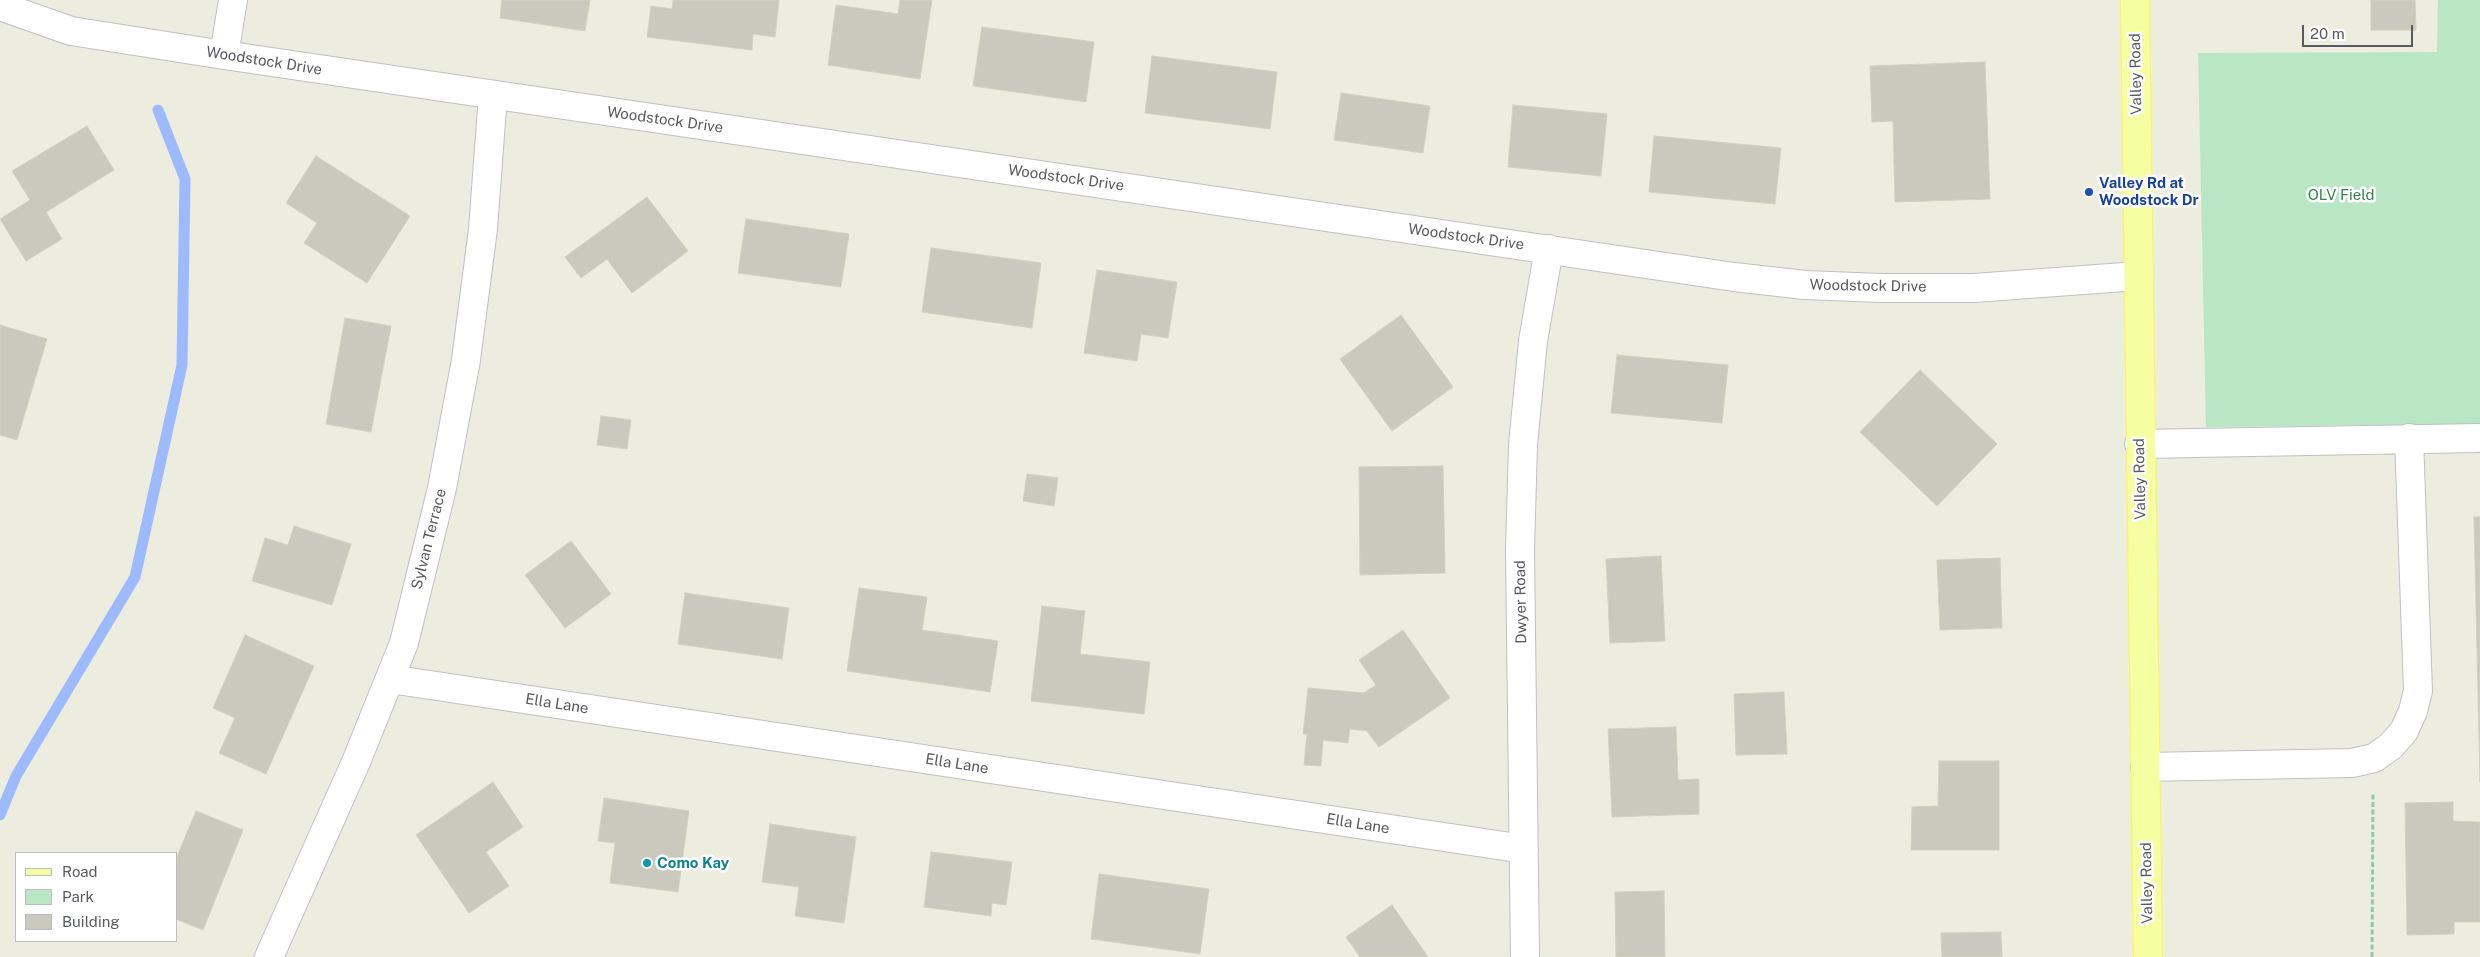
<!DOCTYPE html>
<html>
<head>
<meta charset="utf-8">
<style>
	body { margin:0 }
	#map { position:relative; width:2480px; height:957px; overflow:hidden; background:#eceddf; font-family:"Public Sans",sans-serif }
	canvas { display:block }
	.legend { position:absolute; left:15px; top:852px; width:162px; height:90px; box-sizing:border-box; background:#fff; border:1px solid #bcbdc0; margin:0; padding:6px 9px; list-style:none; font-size:15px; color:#585a62 }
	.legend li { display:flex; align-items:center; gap:10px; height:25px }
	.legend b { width:25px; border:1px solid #bcbdc0 }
	.scale { position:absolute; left:2302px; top:25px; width:111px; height:22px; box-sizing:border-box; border:2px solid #585a62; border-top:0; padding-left:6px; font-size:15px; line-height:18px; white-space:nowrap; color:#585a62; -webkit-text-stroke:4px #fff; paint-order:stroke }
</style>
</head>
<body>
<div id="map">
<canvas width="2480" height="957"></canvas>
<ul class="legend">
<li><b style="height:6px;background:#f5ffa2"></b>Road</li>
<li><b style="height:14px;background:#b9e7c5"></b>Park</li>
<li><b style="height:14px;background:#cac9be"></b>Building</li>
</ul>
<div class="scale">20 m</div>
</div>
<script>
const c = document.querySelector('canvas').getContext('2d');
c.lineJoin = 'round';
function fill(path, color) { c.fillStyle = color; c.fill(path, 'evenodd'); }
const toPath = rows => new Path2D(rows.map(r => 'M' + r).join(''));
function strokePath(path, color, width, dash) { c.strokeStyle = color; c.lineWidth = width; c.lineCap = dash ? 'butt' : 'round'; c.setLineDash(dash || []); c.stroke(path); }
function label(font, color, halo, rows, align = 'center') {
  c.font = font + ' "Public Sans",sans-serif'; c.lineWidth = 5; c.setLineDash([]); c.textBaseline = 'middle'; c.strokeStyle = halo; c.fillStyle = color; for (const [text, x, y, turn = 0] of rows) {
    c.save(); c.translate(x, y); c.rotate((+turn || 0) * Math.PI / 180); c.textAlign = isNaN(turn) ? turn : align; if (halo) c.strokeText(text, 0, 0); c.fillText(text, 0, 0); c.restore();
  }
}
const green = toPath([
	[2438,0,2480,0,2480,424,2206,427,2198,53,2437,52]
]);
const stream = toPath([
	[0,815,16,776,135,577,182,365,185,179,158,110]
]);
const building = toPath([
	[502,0,590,0,585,31,500,18,502,0],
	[673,0,779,0,775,37,753,34,752,50,647,37,651,6,672,9,673,0],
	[900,0,932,0,920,79,828,65,836,5,898,14,900,0],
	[2371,0,2415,0,2416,30,2371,30,2371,0],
	[982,27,1094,42,1086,102,973,86,982,27],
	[1152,56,1277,72,1270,129,1145,113,1152,56],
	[1985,62,1990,199,1895,202,1893,121,1872,122,1870,66,1985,62],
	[1341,93,1430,106,1423,153,1334,140,1341,93],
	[1513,105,1607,114,1601,176,1508,167,1513,105],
	[87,126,114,170,46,212,62,239,26,261,0,219,30,200,12,171,87,126],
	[1654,136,1781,148,1775,204,1649,192,1654,136],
	[316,156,410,216,367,283,304,243,317,223,286,203,316,156],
	[647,197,688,251,632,293,607,259,581,278,565,257,647,197],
	[746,219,849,234,841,287,738,273,746,219],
	[931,248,1041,263,1032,328,922,312,931,248],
	[1097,270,1177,282,1168,338,1141,334,1137,361,1084,353,1097,270],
	[1401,315,1453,387,1392,431,1340,359,1401,315],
	[345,318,391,326,371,432,326,424,345,318],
	[0,325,47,339,17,440,0,435,0,325],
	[1617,355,1728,365,1722,423,1611,413,1617,355],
	[1920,370,1997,444,1937,506,1860,432,1920,370],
	[601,416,631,420,627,449,597,445,601,416],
	[1443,466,1445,573,1360,575,1359,467,1443,466],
	[1027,474,1058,478,1054,506,1023,501,1027,474],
	[2474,517,2480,517,2480,782,2474,517],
	[294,526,351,544,332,605,252,581,265,538,288,545,294,526],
	[571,541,611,594,565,628,525,575,571,541],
	[1661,556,1665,641,1610,643,1606,559,1661,556],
	[2000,558,2002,628,1940,630,1937,560,2000,558],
	[859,588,927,597,922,630,998,641,990,692,847,671,859,588],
	[685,593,789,608,782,659,678,644,685,593],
	[1042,606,1085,611,1080,654,1150,662,1144,714,1031,701,1042,606],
	[1403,630,1450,698,1379,747,1367,731,1350,729,1348,743,1323,740,1321,766,1304,765,1307,734,1303,734,1308,688,1364,693,1376,685,1359,660,1403,630],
	[245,635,314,666,266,774,219,753,235,718,213,708,245,635],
	[1784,692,1787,754,1736,755,1734,694,1784,692],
	[1676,727,1678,780,1699,779,1699,814,1612,817,1608,729,1676,727],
	[1939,761,1999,761,1999,850,1911,850,1912,807,1938,806,1939,761],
	[493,782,523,827,486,852,509,886,469,913,416,835,493,782],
	[604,798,689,811,678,892,610,883,615,843,598,841,604,798],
	[2453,802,2453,821,2480,822,2480,922,2454,922,2454,934,2407,935,2405,803,2453,802],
	[196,811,243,830,203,930,176,919,176,859,196,811],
	[770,824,856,837,844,923,795,916,799,887,762,882,770,824],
	[931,852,1012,862,1006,905,992,903,991,916,924,907,931,852],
	[1099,874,1209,889,1200,954,1091,939,1099,874],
	[1664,891,1665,957,1616,957,1615,892,1664,891],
	[1392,905,1428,957,1360,957,1346,937,1392,905],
	[2001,932,2002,957,1942,957,1941,933,2001,932]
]);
const path = toPath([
	[2372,957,2373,793]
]);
const minor = toPath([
	[0,6,71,31,224,55,1734,277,1805,285,1881,288,1974,288,2138,276],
	[224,55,233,0],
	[2139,444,2480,438],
	[390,679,1524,849],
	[2145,767,2352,763,2374,758,2391,746,2404,731,2413,711,2418,691,2409,438],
	[269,957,356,762,404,643,442,488,466,360,483,229,493,95],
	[1525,957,1520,550,1523,445,1533,341,1549,249]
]);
const major = toPath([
	[2135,0,2148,957]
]);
const markers = [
	[2089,192,5,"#1a4fb4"],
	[647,863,5,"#0f9aa8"]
];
const streetNames = [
	["Woodstock Drive",264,61,9],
	["Valley Road",2136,74,-91],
	["Woodstock Drive",665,120,8],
	["Woodstock Drive",1066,178,8],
	["Woodstock Drive",1466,237,8],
	["Woodstock Drive",1868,286,1],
	["Valley Road",2140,479,-91],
	["Sylvan Terrace",429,539,-76],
	["Dwyer Road",1521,602,-91],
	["Ella Lane",557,704,9],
	["Ella Lane",957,764,9],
	["Ella Lane",1358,824,9],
	["Valley Road",2147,883,-91]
];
const transitNames = [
	["Valley Rd at",2099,183],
	["Woodstock Dr",2099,200]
];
const parkNames = [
	["OLV Field",2341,195]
];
const cultureNames = [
	["Como Kay",657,863]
];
fill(green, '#b9e7c5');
strokePath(stream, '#9dbaff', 11);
fill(building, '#cac9be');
strokePath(building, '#d2d1bd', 1);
strokePath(minor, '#bec0c7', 30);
strokePath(major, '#fbf94a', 30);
strokePath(path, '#92c8af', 3, [5, 2.5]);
strokePath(minor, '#fff', 28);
strokePath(major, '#f5ffa2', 28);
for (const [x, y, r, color] of markers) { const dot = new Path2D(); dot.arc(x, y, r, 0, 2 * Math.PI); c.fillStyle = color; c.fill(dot); strokePath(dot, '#fff', 2); }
label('15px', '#585a62', '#fff', streetNames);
label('bold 15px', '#164399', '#fff', transitNames, 'left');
label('15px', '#2e8449', '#fff', parkNames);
label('bold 15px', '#0d838f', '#fff', cultureNames, 'left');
</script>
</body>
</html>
